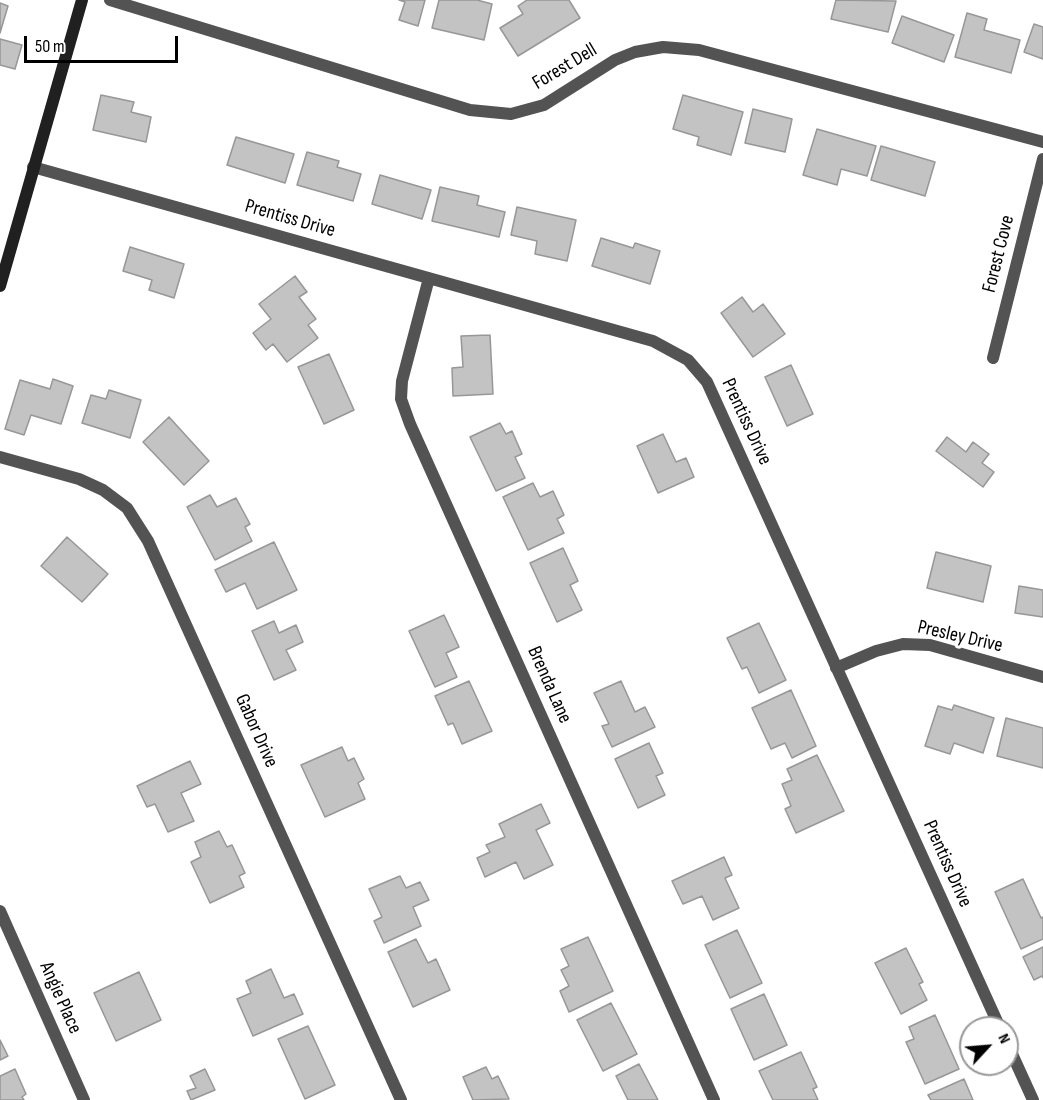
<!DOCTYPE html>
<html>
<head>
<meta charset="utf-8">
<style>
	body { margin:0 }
	#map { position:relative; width:1043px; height:1100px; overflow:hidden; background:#fff; font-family:"Sofia Sans Condensed",sans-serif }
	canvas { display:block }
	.north { position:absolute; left:959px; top:1016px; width:60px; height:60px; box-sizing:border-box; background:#fff; border:2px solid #999; border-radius:50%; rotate:64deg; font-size:16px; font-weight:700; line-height:24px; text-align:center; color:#000 }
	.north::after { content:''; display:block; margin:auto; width:21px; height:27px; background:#000; clip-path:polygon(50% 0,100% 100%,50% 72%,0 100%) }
	.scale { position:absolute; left:24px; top:36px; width:154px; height:27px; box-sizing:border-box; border:3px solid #000; border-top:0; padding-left:8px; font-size:18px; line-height:21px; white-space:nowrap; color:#000; -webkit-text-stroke:4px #fff; paint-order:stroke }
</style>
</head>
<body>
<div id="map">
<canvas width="1043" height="1100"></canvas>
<div class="north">N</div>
<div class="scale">50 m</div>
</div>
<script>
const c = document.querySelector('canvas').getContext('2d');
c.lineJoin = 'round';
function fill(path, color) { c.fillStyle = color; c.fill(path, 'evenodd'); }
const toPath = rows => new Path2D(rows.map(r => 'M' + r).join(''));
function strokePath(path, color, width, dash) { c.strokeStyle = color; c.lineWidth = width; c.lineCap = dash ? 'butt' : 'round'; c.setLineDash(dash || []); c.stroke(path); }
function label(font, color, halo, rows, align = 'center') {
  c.font = font + ' "Sofia Sans Condensed",sans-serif'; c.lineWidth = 6; c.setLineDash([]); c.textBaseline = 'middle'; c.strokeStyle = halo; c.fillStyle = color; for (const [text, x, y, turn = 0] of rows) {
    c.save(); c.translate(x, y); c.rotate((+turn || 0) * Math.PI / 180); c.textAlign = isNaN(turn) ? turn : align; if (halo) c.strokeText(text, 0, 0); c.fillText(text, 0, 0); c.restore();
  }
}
const building = toPath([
	[399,0,425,0,418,26,399,20,405,2,399,0],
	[439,0,477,0,492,4,484,40,432,28,439,0],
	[527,0,569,0,580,18,518,56,500,28,523,14,518,6,527,0],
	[836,0,896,1,888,32,831,19,836,0],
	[0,3,8,6,0,33,0,3],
	[967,13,987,19,984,30,1020,40,1011,73,955,57,967,13],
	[902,16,954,35,944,62,892,43,902,16],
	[1034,24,1043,27,1043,59,1024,52,1034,24],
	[0,39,22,45,15,69,0,65,0,39],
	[101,95,134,102,131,112,151,117,146,142,93,130,101,95],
	[683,95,743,112,731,155,697,145,699,137,673,129,683,95],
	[753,109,792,119,785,152,745,143,753,109],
	[817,129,876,146,867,176,841,169,837,185,803,175,817,129],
	[236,137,294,154,285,183,227,165,236,137],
	[881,146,935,162,925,196,871,180,881,146],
	[307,152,339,161,337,167,361,174,353,201,297,185,307,152],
	[380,175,431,190,422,219,372,204,380,175],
	[440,187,479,196,477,205,505,212,499,237,432,221,440,187],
	[517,207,576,220,567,261,535,254,537,241,511,235,517,207],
	[601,238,633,248,635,243,660,251,650,284,592,266,601,238],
	[130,247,184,264,174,298,149,290,152,280,123,271,130,247],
	[295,276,307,292,299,297,316,319,308,325,318,338,287,362,273,344,266,350,253,333,271,319,259,304,295,276],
	[742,297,753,312,763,304,785,334,753,357,721,313,742,297],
	[490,335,493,394,453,396,452,368,463,367,461,336,490,335],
	[329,354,354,410,324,424,298,367,329,354],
	[791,365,813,414,787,426,765,377,791,365],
	[53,379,73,386,61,424,31,415,24,435,5,429,20,380,50,389,53,379],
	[109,390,141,400,130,438,82,423,91,395,106,399,109,390],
	[169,417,209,461,184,485,143,442,169,417],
	[500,423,506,434,512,431,522,454,515,457,525,478,496,491,470,437,500,423],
	[663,434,676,462,686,458,694,477,658,493,637,446,663,434],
	[947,437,966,452,973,442,989,454,982,463,994,472,983,487,936,451,947,437],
	[533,483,540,497,553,491,564,515,557,519,564,533,528,550,503,497,533,483],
	[210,495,217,507,236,498,250,524,245,527,252,541,215,560,187,507,210,495],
	[67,537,108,574,82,602,41,566,67,537],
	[274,542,297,590,257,609,245,583,226,592,215,570,274,542],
	[563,548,578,581,570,585,582,610,557,622,530,563,563,548],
	[936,552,991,566,983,602,927,588,936,552],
	[1019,586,1043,590,1043,617,1015,613,1019,586],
	[444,615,459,647,446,653,457,677,435,687,409,631,444,615],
	[274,621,279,633,296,625,303,642,286,650,296,670,274,680,252,631,274,621],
	[759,623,786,680,759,693,747,667,742,669,727,638,759,623],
	[469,681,492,731,462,744,453,723,448,725,435,696,469,681],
	[621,681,635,712,645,707,655,727,612,747,602,726,609,724,594,693,621,681],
	[791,690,816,746,792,758,785,743,771,749,752,708,791,690],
	[954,705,994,718,983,753,954,743,950,754,925,746,938,706,952,710,954,705],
	[1006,718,1043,728,1043,768,997,756,1006,718],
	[649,743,663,773,656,776,665,795,638,808,615,759,649,743],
	[342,747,348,761,354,758,364,779,358,783,365,799,325,817,301,765,342,747],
	[817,755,844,811,796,833,785,809,791,806,782,784,792,780,787,769,817,755],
	[190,761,201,784,181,793,194,821,168,832,155,804,147,807,137,786,190,761],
	[541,804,550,823,536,830,553,865,524,879,516,862,485,877,477,858,490,852,486,845,505,837,499,824,541,804],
	[219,831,227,847,232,845,245,873,239,876,244,887,210,903,191,862,201,857,195,842,219,831],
	[724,857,732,875,725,878,739,908,713,920,702,896,683,904,672,881,724,857],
	[400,876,406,888,420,882,429,900,413,907,421,926,384,943,374,921,382,917,369,889,400,876],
	[1023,879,1041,918,1043,917,1043,939,1021,949,995,892,1023,879],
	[737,930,762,983,730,998,705,945,737,930],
	[588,937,613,991,569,1012,560,991,569,986,561,970,569,966,561,949,588,937],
	[416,939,428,963,436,959,450,990,413,1007,388,952,416,939],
	[1043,947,1043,978,1042,976,1034,980,1023,957,1043,947],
	[906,948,923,982,919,984,927,1000,901,1014,875,963,906,948],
	[271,969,284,998,294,994,303,1014,253,1036,237,999,251,993,246,981,271,969],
	[139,972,161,1020,116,1041,94,993,139,972],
	[764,994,787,1045,754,1060,731,1009,764,994],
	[611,1003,637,1054,603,1071,577,1020,611,1003],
	[935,1015,959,1069,925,1084,906,1042,914,1039,909,1027,935,1015],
	[308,1026,335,1085,305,1099,278,1039,308,1026],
	[0,1040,8,1056,0,1060,0,1040],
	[801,1052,817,1087,813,1089,818,1100,773,1100,759,1071,801,1052],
	[639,1064,658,1100,628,1100,616,1076,639,1064],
	[486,1067,492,1079,498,1076,509,1099,473,1100,463,1077,486,1067],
	[15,1069,26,1094,22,1097,24,1100,0,1100,0,1076,15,1069],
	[205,1069,215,1090,191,1100,187,1091,196,1088,190,1076,205,1069],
	[964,1079,973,1100,931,1100,928,1095,964,1079]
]);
const street = toPath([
	[110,0,470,110,511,114,544,105,615,60,635,52,663,47,699,50,1043,142],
	[33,167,653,341,688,360,707,382,1000,1028],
	[429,278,402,381,401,399,410,424,714,1100],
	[993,358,1043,159],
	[0,457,79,479,103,490,127,508,148,541,401,1100],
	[836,668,876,651,903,644,930,645,1043,677],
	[0,911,84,1100],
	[1007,1043,1033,1100]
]);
const secondary = toPath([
	[0,286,82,0]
]);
const streetNames = [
	["Forest Dell",565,67,-31],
	["Prentiss Drive",290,219,16],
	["Forest Cove",999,254,-76],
	["Prentiss Drive",746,422,65],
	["Presley Drive",960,637,13],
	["Brenda Lane",549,685,66],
	["Gabor Drive",256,731,66],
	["Prentiss Drive",947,864,66],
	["Angie Place",60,998,66]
];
fill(building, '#c3c3c3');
strokePath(building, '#979797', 1.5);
strokePath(street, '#535353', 12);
strokePath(secondary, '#202020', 12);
label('20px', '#000', '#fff', streetNames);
</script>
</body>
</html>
